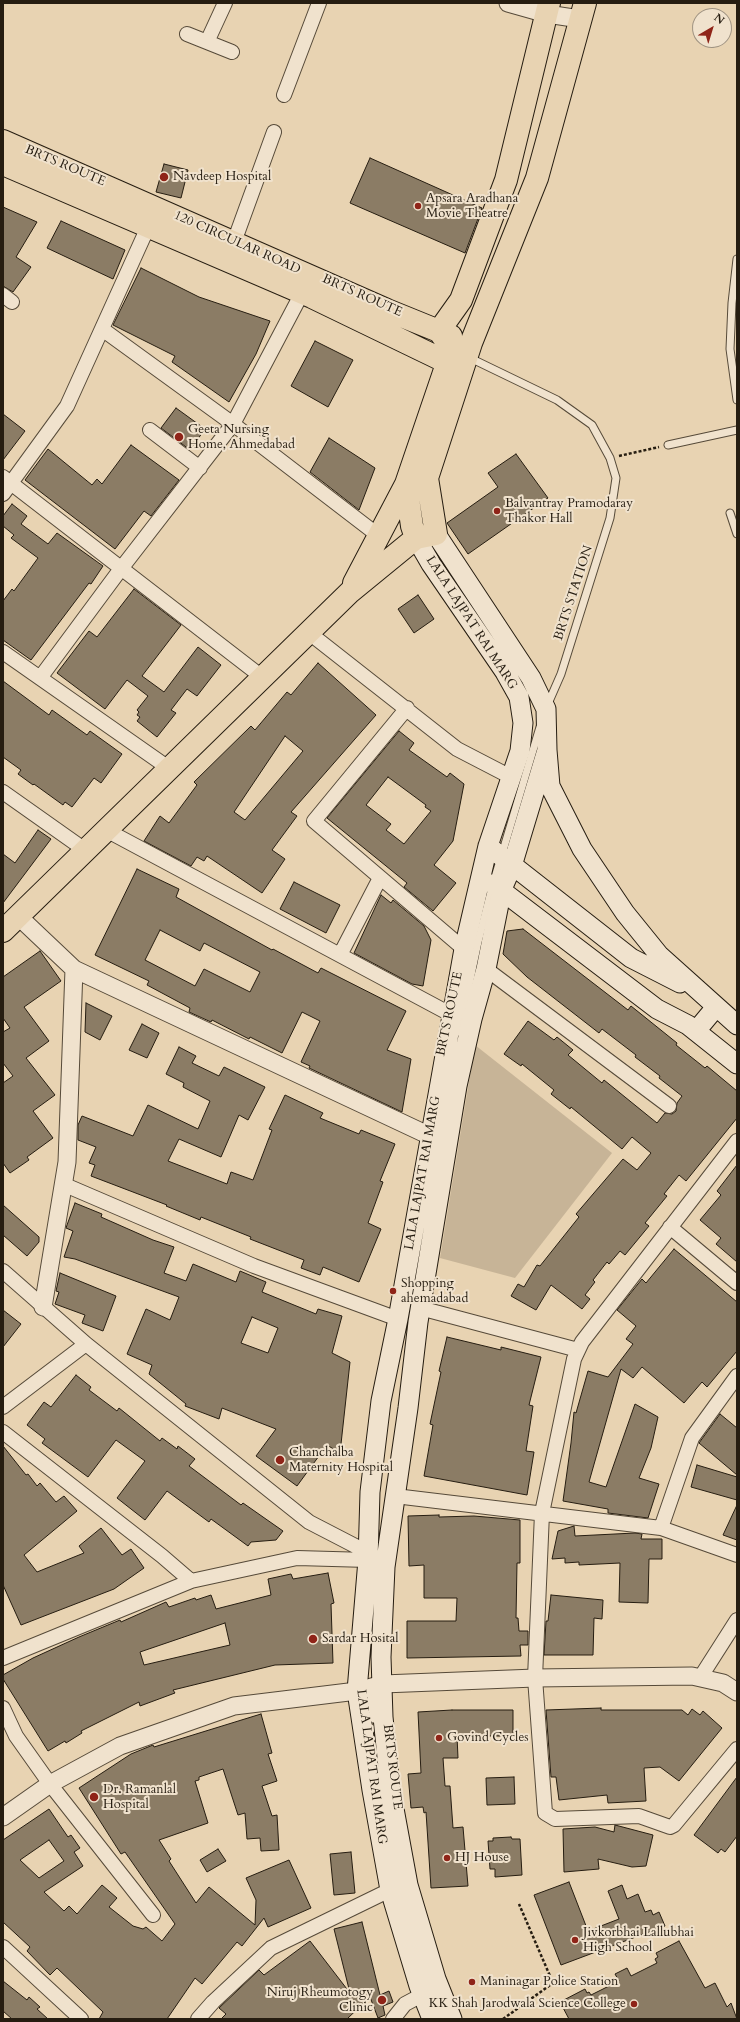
<!DOCTYPE html>
<html>
<head>
<meta charset="utf-8">
<style>
	body { margin:0 }
	#map { position:relative; width:740px; height:2022px; overflow:hidden; background:#e8d3b2; font-family:Cardo,serif }
	canvas { display:block }
	.frame { position:absolute; inset:0; border:4px solid #261d11; pointer-events:none }
	.north { position:absolute; left:692px; top:8px; width:40px; height:40px; box-sizing:border-box; background:#f0e2cd; border:1px solid #9f9382; border-radius:50%; rotate:38deg; font-size:11px; font-weight:700; line-height:16px; text-align:center; color:#261d11 }
	.north::after { content:''; display:block; margin:auto; width:14px; height:18px; background:#8f2418; clip-path:polygon(50% 0,100% 100%,50% 72%,0 100%) }
</style>
</head>
<body>
<div id="map">
<canvas width="740" height="2022"></canvas>
<div class="frame"></div>
<div class="north">N</div>
</div>
<script>
const c = document.querySelector('canvas').getContext('2d');
c.lineJoin = 'round';
function fill(path, color) { c.fillStyle = color; c.fill(path, 'evenodd'); }
const toPath = rows => new Path2D(rows.map(r => 'M' + r).join(''));
function strokePath(path, color, width, dash) { c.strokeStyle = color; c.lineWidth = width; c.lineCap = dash ? 'butt' : 'round'; c.setLineDash(dash || []); c.stroke(path); }
function label(font, color, halo, rows, align = 'center') {
  c.font = font + ' Cardo,serif'; c.lineWidth = 4; c.setLineDash([]); c.textBaseline = 'middle'; c.strokeStyle = halo; c.fillStyle = color; for (const [text, x, y, turn = 0] of rows) {
    c.save(); c.translate(x, y); c.rotate((+turn || 0) * Math.PI / 180); c.textAlign = isNaN(turn) ? turn : align; if (halo) c.strokeText(text, 0, 0); c.fillText(text, 0, 0); c.restore();
  }
}
const green = toPath([
	[475,1045,612,1153,515,1278,440,1258]
]);
const building = toPath([
	[370,158,482,208,465,253,350,203,370,158],
	[164,164,188,170,181,198,156,192,164,164],
	[3,207,37,222,16,257,31,267,13,292,3,286,3,207],
	[61,221,125,250,113,279,47,248,61,221],
	[141,268,199,297,270,321,256,354,229,402,172,362,175,356,113,325,141,268],
	[315,341,353,360,328,407,291,386,315,341],
	[176,408,205,429,190,450,161,428,176,408],
	[3,414,25,431,3,460,3,414],
	[329,438,375,468,359,510,310,472,329,438],
	[131,445,179,480,151,516,144,511,115,549,25,480,48,449,92,485,97,479,102,484,131,445],
	[516,454,548,498,468,554,447,523,498,487,488,473,516,454],
	[12,504,27,516,21,524,48,544,57,533,103,566,91,584,89,583,31,660,3,640,3,601,12,589,14,591,38,558,11,538,14,535,3,526,3,516,12,504],
	[134,589,181,625,142,676,164,692,198,647,221,665,197,696,187,689,171,710,176,713,157,737,137,721,140,717,137,715,139,712,137,710,148,696,127,680,105,709,57,673,89,631,97,637,134,589],
	[418,595,434,619,414,633,398,609,418,595],
	[318,663,376,715,291,812,297,816,272,850,285,859,262,893,207,856,204,861,197,857,191,866,144,841,160,816,169,823,197,785,194,782,251,726,255,730,287,692,291,695,318,663],
	[285,736,303,751,245,820,234,812,285,736],
	[3,681,49,715,52,710,87,735,90,731,122,754,101,783,94,778,72,807,65,802,63,805,34,784,33,785,18,774,21,770,3,757,3,681],
	[399,731,414,743,409,750,447,777,450,773,464,784,453,841,434,865,456,883,433,911,404,887,407,883,327,818,399,731],
	[388,777,426,805,425,807,431,811,404,844,386,830,391,824,366,805,388,777],
	[38,830,51,839,3,903,3,854,15,863,38,830],
	[137,869,179,889,176,897,272,950,273,949,318,973,321,968,406,1011,387,1050,411,1059,402,1112,309,1068,310,1066,301,1062,320,1021,302,1012,282,1053,250,1037,249,1039,212,1020,211,1022,189,1012,190,1008,147,985,149,981,95,955,137,869],
	[160,930,200,951,204,943,260,972,250,992,204,969,195,986,145,960,160,930],
	[294,882,340,905,326,933,280,909,294,882],
	[381,895,391,903,393,900,424,926,431,940,423,986,412,984,354,953,381,895],
	[523,929,628,1010,631,1006,677,1043,676,1045,705,1068,707,1066,737,1091,737,1118,686,1181,679,1175,664,1194,667,1196,645,1223,649,1226,625,1255,620,1251,609,1264,607,1262,593,1280,595,1282,585,1295,590,1299,582,1309,551,1285,536,1310,511,1296,518,1284,524,1287,537,1265,540,1266,579,1217,576,1214,623,1159,637,1170,651,1153,632,1137,622,1149,571,1107,570,1109,551,1094,554,1090,522,1064,521,1066,504,1054,528,1021,554,1040,557,1037,573,1050,568,1055,602,1083,604,1080,657,1123,665,1113,672,1114,676,1111,677,1103,682,1096,659,1078,660,1076,635,1057,636,1055,602,1029,599,1033,527,977,503,954,507,931,523,929],
	[40,951,61,981,24,1007,49,1041,26,1058,55,1095,33,1111,53,1138,27,1157,29,1160,10,1173,3,1163,3,1083,13,1076,3,1063,3,1032,10,1028,3,1018,3,977,40,951],
	[86,1003,112,1016,100,1040,85,1032,86,1003],
	[142,1024,159,1033,147,1058,129,1050,142,1024],
	[179,1047,196,1056,192,1063,219,1076,224,1067,265,1087,248,1120,239,1115,221,1157,179,1139,168,1161,227,1184,231,1172,253,1180,272,1130,269,1129,285,1095,323,1113,320,1118,359,1134,361,1130,395,1144,380,1181,383,1182,368,1223,381,1229,359,1282,323,1267,320,1275,301,1268,304,1260,250,1239,251,1237,201,1217,200,1220,166,1206,167,1205,91,1176,95,1165,89,1163,96,1147,78,1140,78,1125,82,1116,133,1136,148,1105,198,1129,210,1101,183,1087,184,1083,166,1074,179,1047],
	[737,1165,737,1262,716,1244,721,1238,700,1220,721,1195,717,1191,737,1165],
	[75,1203,102,1214,101,1217,153,1240,174,1247,164,1273,186,1281,193,1264,236,1282,240,1271,266,1282,262,1292,316,1314,318,1309,342,1316,332,1353,350,1362,340,1453,327,1445,297,1486,256,1456,276,1429,222,1408,219,1419,185,1406,186,1404,149,1374,152,1365,127,1354,146,1309,170,1320,179,1297,75,1259,64,1257,73,1231,66,1228,67,1225,75,1203],
	[252,1317,278,1328,268,1353,241,1343,252,1317],
	[3,1205,39,1237,39,1242,27,1256,3,1235,3,1205],
	[674,1249,737,1302,737,1351,707,1387,702,1382,684,1403,642,1367,633,1378,621,1369,589,1482,606,1487,635,1404,658,1417,651,1448,639,1478,659,1484,648,1518,608,1513,608,1509,563,1501,571,1443,574,1412,576,1413,588,1371,608,1377,633,1344,626,1339,636,1326,617,1310,642,1279,646,1283,674,1249],
	[60,1273,116,1296,103,1331,82,1323,85,1315,55,1304,59,1292,56,1291,60,1273],
	[3,1310,21,1324,3,1347,3,1310],
	[447,1337,501,1350,501,1347,541,1357,529,1405,533,1406,526,1451,534,1452,527,1495,424,1476,433,1425,430,1424,441,1372,439,1371,447,1337],
	[76,1375,91,1387,89,1390,117,1411,119,1408,160,1441,162,1438,177,1449,178,1446,195,1459,189,1466,241,1505,243,1503,283,1531,276,1540,251,1542,248,1546,211,1519,209,1522,167,1491,145,1520,117,1498,145,1461,116,1440,88,1477,42,1443,45,1439,27,1425,44,1402,51,1407,76,1375],
	[720,1414,737,1428,737,1475,699,1443,720,1414],
	[3,1446,26,1475,28,1474,37,1486,40,1483,56,1502,64,1496,77,1511,24,1555,37,1572,84,1553,79,1546,101,1528,122,1555,131,1549,144,1568,114,1589,21,1625,3,1585,3,1446],
	[697,1465,737,1477,737,1500,691,1487,697,1465],
	[737,1505,737,1540,723,1535,737,1505],
	[439,1515,439,1517,474,1516,520,1520,520,1563,517,1563,516,1618,518,1618,519,1631,528,1631,528,1645,520,1645,521,1656,407,1658,407,1621,456,1621,457,1598,424,1598,424,1565,409,1566,408,1516,439,1515],
	[574,1526,575,1536,635,1533,642,1534,641,1539,662,1539,662,1559,649,1559,648,1603,619,1602,620,1563,579,1565,579,1562,565,1563,565,1558,552,1559,558,1531,574,1526],
	[328,1573,334,1603,331,1604,333,1663,275,1665,173,1690,175,1693,140,1706,139,1702,81,1731,82,1733,66,1743,65,1741,48,1751,3,1679,3,1675,33,1658,79,1637,120,1620,121,1622,166,1602,169,1607,195,1598,196,1600,211,1595,216,1609,271,1595,268,1579,291,1574,293,1579,328,1573],
	[225,1623,230,1645,144,1665,140,1652,225,1623],
	[551,1595,603,1600,602,1619,594,1618,593,1655,544,1655,546,1621,548,1621,551,1595],
	[601,1708,601,1710,682,1710,688,1715,692,1709,700,1715,703,1711,722,1728,679,1781,660,1767,644,1768,646,1801,608,1803,607,1795,559,1800,556,1777,551,1777,546,1710,601,1708],
	[452,1710,513,1710,513,1736,457,1736,458,1758,443,1758,445,1786,450,1786,453,1828,463,1827,468,1886,431,1888,426,1812,424,1813,423,1807,411,1808,408,1774,421,1773,418,1712,452,1710],
	[261,1714,272,1753,268,1754,277,1781,262,1786,272,1816,277,1815,279,1850,261,1851,260,1838,247,1839,245,1813,238,1815,223,1769,199,1777,199,1780,195,1781,208,1823,159,1840,171,1859,169,1861,196,1903,209,1887,255,1925,256,1900,246,1878,289,1860,311,1908,268,1927,264,1918,242,1946,237,1942,202,1984,195,1978,167,2019,99,2019,103,2012,57,1968,50,1975,27,1951,30,1947,3,1922,3,1840,49,1809,68,1837,71,1835,80,1848,74,1852,83,1866,44,1892,64,1911,69,1906,77,1914,102,1885,117,1898,109,1907,133,1926,143,1929,146,1927,162,1941,175,1924,125,1852,121,1854,79,1788,131,1754,153,1745,154,1747,261,1714],
	[49,1840,64,1861,39,1878,20,1860,49,1840],
	[514,1777,515,1804,487,1805,486,1778,514,1777],
	[737,1777,737,1836,725,1852,721,1849,718,1853,694,1835,737,1777],
	[615,1825,653,1835,646,1866,632,1867,598,1859,599,1869,564,1872,563,1829,595,1827,614,1832,615,1825],
	[511,1837,512,1839,520,1839,522,1875,495,1877,495,1869,490,1869,488,1841,493,1841,493,1838,511,1837],
	[218,1849,226,1861,207,1872,200,1860,218,1849],
	[351,1852,355,1893,334,1895,330,1854,351,1852],
	[569,1882,588,1931,619,1919,608,1891,622,1885,627,1899,638,1894,645,1912,651,1910,653,1915,659,1912,665,1926,561,1965,534,1895,569,1882],
	[362,1922,380,1995,389,1991,393,2002,383,2006,385,2015,378,2018,370,1997,347,2019,221,2019,226,2014,219,2008,259,1970,264,1975,310,1941,350,1993,334,1929,362,1922],
	[679,1941,705,1988,715,1983,727,2007,731,2003,737,2019,569,2019,560,2002,585,1989,587,1993,589,1992,591,1995,619,1981,615,1974,627,1968,631,1976,657,1963,655,1959,658,1957,656,1953,679,1941],
	[3,1981,27,2000,29,1997,40,2007,37,2009,48,2019,12,2019,3,2011,3,1981]
]);
const path = toPath([
	[619,456,659,447],
	[503,2019,553,1983,519,1904]
]);
const service = toPath([
	[737,259,732,303,730,349,737,400],
	[468,357,557,400,592,425,610,458,616,478,610,518,561,674,547,706],
	[668,445,737,430],
	[730,513,737,534],
	[459,1032,478,942,493,884,540,727],
	[374,1688,371,1696,374,1719]
]);
const minor = toPath([
	[187,34,232,52],
	[207,42,225,3],
	[284,95,319,3],
	[234,242,274,132],
	[3,295,12,302],
	[102,329,233,424,379,536],
	[150,430,200,468],
	[3,477,262,677],
	[3,494,67,406,148,227],
	[308,632,457,749,511,777],
	[3,652,170,769],
	[40,678,120,570,233,424,302,293],
	[407,708,314,821,464,949],
	[3,792,85,850],
	[106,830,452,1015],
	[340,955,380,878],
	[486,969,669,1106],
	[737,1141,582,1342,574,1359,542,1513,535,1678,545,1813,555,1819,639,1816,670,1827,674,1825,737,1749],
	[65,1185,254,1266,398,1319],
	[670,1227,737,1283],
	[3,1271,86,1344,309,1522,367,1552],
	[420,1308,578,1350],
	[737,1376,692,1438,661,1528,737,1555],
	[3,1407,86,1344],
	[3,1432,162,1556,191,1581],
	[395,1496,661,1528],
	[3,1658,191,1581,297,1558,368,1560],
	[700,1678,737,1620],
	[3,1708,16,1736,50,1784,153,1915],
	[3,1947,81,2019],
	[198,2019,213,2002,271,1948,390,1890],
	[393,2019,405,2004,422,1995]
]);
const tertiary = toPath([
	[508,3,547,14,580,19],
	[18,916,74,969,67,1162,43,1307],
	[74,969,430,1136],
	[3,1817,50,1784,120,1746,234,1706,357,1691,383,1684,535,1678,692,1676,723,1683,737,1692]
]);
const secondary = toPath([
	[436,534,531,678,546,709,547,750,550,786,582,849,625,913,659,955,737,1025],
	[416,538,431,564,505,672,519,697,523,723,520,751,488,846,464,949,398,1319,381,1401,370,1492,368,1560,357,1691,372,1790,390,1890,419,1986,432,2019],
	[488,846,631,958,680,983],
	[493,884,657,1009,688,1025,737,1064],
	[696,1031,716,1007],
	[452,2019,436,1979,408,1885,390,1787,383,1717,381,1657,385,1567,408,1408,418,1322,457,1086,472,1019,486,969,502,889,512,866,547,750]
]);
const primary = toPath([
	[3,141,387,310,451,336],
	[3,164,312,297,461,369],
	[416,538,412,526,406,484,452,349,439,331,461,300,506,180,549,3],
	[354,583,406,484],
	[3,931,350,592,416,538,436,534,427,478,471,343,537,178,585,3]
]);
const markers = [
	[164,177,5,"#8f2418"],
	[418,206,4,"#8f2418"],
	[179,437,5,"#8f2418"],
	[497,511,4,"#8f2418"],
	[393,1291,4,"#8f2418"],
	[280,1460,5,"#8f2418"],
	[313,1639,5,"#8f2418"],
	[439,1738,4,"#8f2418"],
	[94,1797,5,"#8f2418"],
	[447,1858,4,"#8f2418"],
	[575,1940,4,"#8f2418"],
	[472,1982,4,"#8f2418"],
	[382,2000,5,"#8f2418"],
	[634,2004,4,"#8f2418"]
];
const streetNames = [
	["BRTS ROUTE",65,166,23],
	["120 CIRCULAR ROAD",237,243,24],
	["BRTS ROUTE",362,296,24],
	["BRTS STATION",574,593,-72],
	["LALA LAJPAT RAI MARG",471,623,57],
	["BRTS ROUTE",450,1014,-78],
	["LALA LAJPAT RAI MARG",423,1173,-80],
	["LALA LAJPAT RAI MARG",371,1767,82],
	["BRTS ROUTE",392,1767,83]
];
const poiNames = [
	["Navdeep Hospital",173,177],
	["Apsara Aradhana",426,199],
	["Movie Theatre",426,214],
	["Geeta Nursing",188,430],
	["Home, Ahmedabad",188,445],
	["Balvantray Pramodaray",505,504],
	["Thakor Hall",505,519],
	["Shopping",401,1284],
	["ahemadabad",401,1299],
	["Chanchalba",289,1453],
	["Maternity Hospital",289,1468],
	["Sardar Hosital",322,1639],
	["Govind Cycles",447,1738],
	["Dr. Ramanlal",103,1790],
	["Hospital",103,1805],
	["HJ House",455,1858],
	["Jivkorbhai Lallubhai",583,1933],
	["High School",583,1948],
	["Maninagar Police Station",480,1982],
	["Niruj Rheumotogy",373,1993,"right"],
	["Clinic",373,2008,"right"],
	["KK Shah Jarodwala Science College",626,2004,"right"]
];
fill(green, '#c7b497');
fill(building, '#8b7c65');
strokePath(building, '#261d11', 1);
strokePath(service, '#564a39', 9);
strokePath(minor, '#564a39', 16);
strokePath(tertiary, '#564a39', 19);
strokePath(secondary, '#261d11', 21);
strokePath(primary, '#261d11', 24);
strokePath(path, '#261d11', 2.5, [3, 2]);
strokePath(service, '#f0e2cd', 7);
strokePath(minor, '#f0e2cd', 14);
strokePath(tertiary, '#f0e2cd', 17);
strokePath(secondary, '#f0e2cd', 19);
strokePath(primary, '#e8d3b2', 22);
for (const [x, y, r, color] of markers) { const dot = new Path2D(); dot.arc(x, y, r, 0, 2 * Math.PI); c.fillStyle = color; c.fill(dot); strokePath(dot, '#f0e2cd', 1.5); }
label('13px', '#261d11', '#f0e2cd', streetNames);
label('13px', '#261d11', '#f0e2cd', poiNames, 'left');
</script>
</body>
</html>
